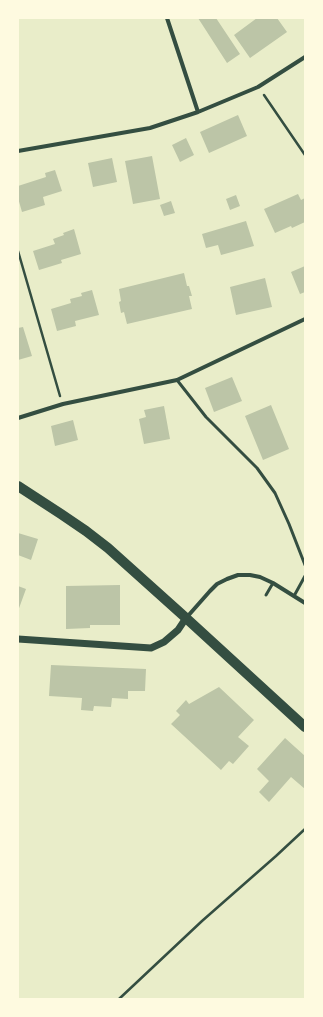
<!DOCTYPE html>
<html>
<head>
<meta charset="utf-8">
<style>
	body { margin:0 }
	#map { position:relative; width:323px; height:1017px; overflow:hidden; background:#e9edc9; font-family:"Times New Roman",serif }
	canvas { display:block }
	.frame { position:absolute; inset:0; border:19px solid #fefae0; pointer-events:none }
</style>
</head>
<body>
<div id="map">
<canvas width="323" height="1017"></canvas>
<div class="frame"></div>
</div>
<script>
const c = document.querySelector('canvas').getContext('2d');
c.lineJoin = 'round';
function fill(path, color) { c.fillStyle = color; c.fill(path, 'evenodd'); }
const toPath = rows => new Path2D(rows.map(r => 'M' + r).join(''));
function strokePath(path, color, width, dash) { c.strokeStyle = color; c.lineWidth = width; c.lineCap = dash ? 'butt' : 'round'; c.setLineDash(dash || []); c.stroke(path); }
const building = toPath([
	[198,18,216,18,240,54,227,63],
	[257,18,277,18,287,32,250,58,234,35],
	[238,115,247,136,209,153,200,132],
	[186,138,194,155,180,162,172,145],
	[152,156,160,199,133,204,125,161],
	[112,158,117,182,93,187,88,163],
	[55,170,62,191,43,197,45,205,22,212,18,198,18,186,46,177,45,173],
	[298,194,301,200,305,198,305,222,292,228,291,226,275,233,264,209],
	[236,195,240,206,230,210,226,199],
	[171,201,175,213,164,216,160,205],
	[246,221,254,246,221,255,218,245,206,248,202,234],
	[74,229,81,254,61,260,62,263,39,270,33,251,55,244,53,239,64,235,63,233],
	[305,266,305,292,300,294,291,272],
	[184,273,187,286,189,286,192,296,189,296,192,309,127,324,124,312,121,313,119,302,121,301,119,289],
	[265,278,272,307,236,315,230,287],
	[92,290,99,315,75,321,76,326,57,331,51,309,71,303,70,299,82,296,81,293],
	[23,327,32,356,18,360,18,328],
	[232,377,242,401,214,412,205,388],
	[271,405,289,449,263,460,245,416],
	[164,406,170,439,144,444,139,419,146,417,144,410],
	[73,420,78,440,55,446,51,426],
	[18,533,38,539,31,560,18,555],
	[120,585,120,625,90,625,90,628,66,629,66,586],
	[18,586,26,589,18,611],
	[51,665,146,669,145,691,128,691,128,699,112,698,111,707,94,706,93,711,81,710,82,698,49,696],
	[219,687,254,720,238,737,249,746,233,764,229,761,221,770,171,724,180,715,176,711,186,700,189,704],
	[285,738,305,756,305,789,291,777,269,802,259,792,269,781,257,769]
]);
const path = toPath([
	[264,95,305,155],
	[18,251,60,396],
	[119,999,202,921,276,856,305,829]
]);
const service = toPath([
	[177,380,206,417,257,468,275,493,289,524,305,565],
	[266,595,273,583],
	[294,596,305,576]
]);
const minor = toPath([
	[167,18,198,112],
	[18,151,150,128,198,112,258,87,305,57],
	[18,418,63,404,177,380,305,319],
	[187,617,210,591,217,584,227,579,238,575,250,575,260,577,273,583,305,603]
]);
const tertiary = toPath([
	[18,639,151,648,164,642,178,630,186,618]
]);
const primary = toPath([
	[18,486,61,514,86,531,108,548,186,618,305,727]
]);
fill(building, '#bcc5a7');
strokePath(path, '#344e41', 2.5);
strokePath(service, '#344e41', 3);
strokePath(minor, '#344e41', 4);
strokePath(tertiary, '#344e41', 7);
strokePath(primary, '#344e41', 10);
</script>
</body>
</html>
